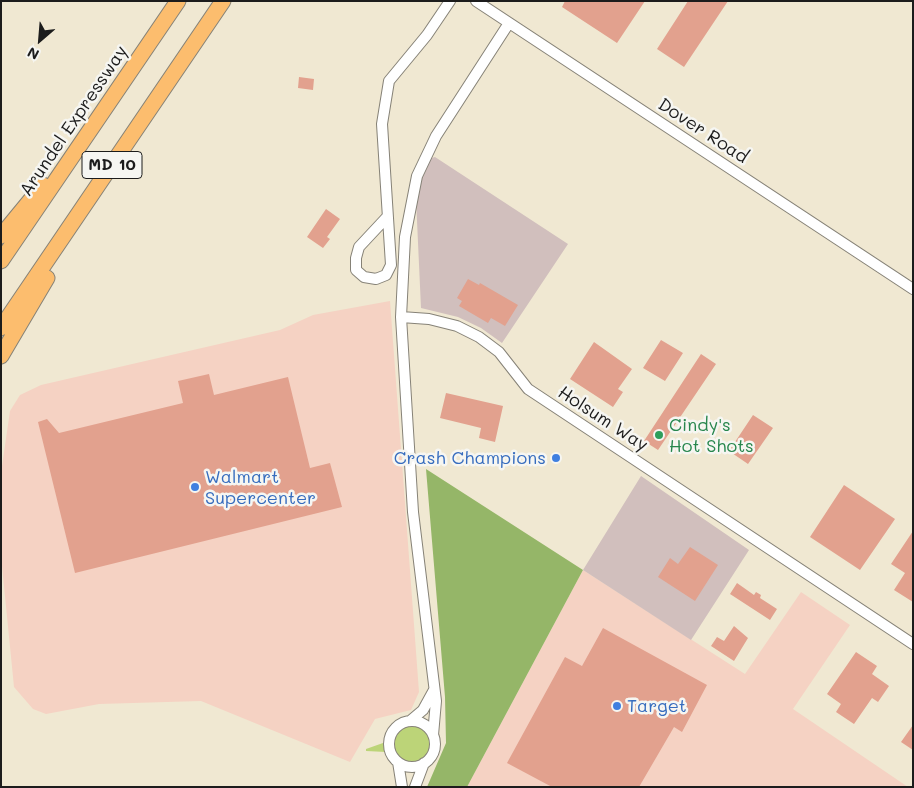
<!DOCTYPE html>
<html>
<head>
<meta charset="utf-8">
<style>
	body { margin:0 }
	#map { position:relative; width:914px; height:788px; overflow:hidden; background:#f0e8d2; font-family:Mali,sans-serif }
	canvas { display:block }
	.frame { position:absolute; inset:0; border:2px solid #1c1c1c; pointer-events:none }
	.north { position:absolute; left:15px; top:15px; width:50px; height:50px; -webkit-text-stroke:4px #f6f6f2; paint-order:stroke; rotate:207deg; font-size:14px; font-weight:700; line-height:20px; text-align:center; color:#1c1c1c }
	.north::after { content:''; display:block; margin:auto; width:18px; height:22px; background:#1c1c1c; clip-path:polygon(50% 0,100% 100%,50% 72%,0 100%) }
</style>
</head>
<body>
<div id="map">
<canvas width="914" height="788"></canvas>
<div class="frame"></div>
<div class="north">N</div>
</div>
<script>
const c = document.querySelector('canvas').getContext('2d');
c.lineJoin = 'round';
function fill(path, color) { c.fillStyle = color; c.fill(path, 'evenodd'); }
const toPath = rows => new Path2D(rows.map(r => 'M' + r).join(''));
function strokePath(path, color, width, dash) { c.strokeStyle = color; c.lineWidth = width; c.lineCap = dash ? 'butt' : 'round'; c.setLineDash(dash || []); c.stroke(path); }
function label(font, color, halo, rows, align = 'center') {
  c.font = font + ' Mali,sans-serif'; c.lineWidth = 5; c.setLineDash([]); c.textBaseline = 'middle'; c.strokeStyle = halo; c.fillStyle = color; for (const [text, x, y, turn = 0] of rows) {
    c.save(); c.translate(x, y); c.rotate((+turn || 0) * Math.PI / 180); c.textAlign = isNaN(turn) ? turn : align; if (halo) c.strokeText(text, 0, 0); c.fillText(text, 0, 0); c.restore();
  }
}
const built = toPath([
	[390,301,419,692,411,710,375,719,350,762,201,701,99,704,46,714,33,709,14,687,1,556,1,473,10,411,20,395,41,385,280,330,313,315],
	[583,570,745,674,801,592,850,625,793,709,908,787,467,787]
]);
const industrial = toPath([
	[435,157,568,244,502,343,481,328,458,317,421,308,415,177,422,161],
	[641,476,749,550,691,640,583,570]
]);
const green = toPath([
	'394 744a18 18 0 1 1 36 0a18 18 0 1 1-36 0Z',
	[383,743,386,752,366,751,366,749]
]);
const forest = toPath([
	[426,469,583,570,467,787,427,787,446,743,445,697]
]);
const building = toPath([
	[565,1,645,1,617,43,562,7],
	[688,1,728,1,684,67,657,49],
	[299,77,314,79,313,90,298,88],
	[326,209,340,219,327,237,330,239,323,248,307,237],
	[468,279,479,285,480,283,518,305,505,326,491,318,488,323,459,306,462,301,457,298],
	[661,340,683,353,665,381,643,368],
	[594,342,632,369,618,389,623,392,613,407,570,379],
	[701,354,716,364,658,450,644,441],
	[209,374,214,395,288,377,310,468,330,463,342,507,75,573,38,422,47,419,59,433,183,403,178,381],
	[446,393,503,406,495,442,479,438,481,428,440,418],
	[753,415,773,428,748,464,729,451],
	[844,485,895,519,860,570,810,537],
	[913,531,913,602,894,590,905,573,891,564],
	[690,547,718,565,695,601,658,577,670,558,678,564],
	[737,583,754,595,756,592,761,595,760,598,777,609,770,620,730,594],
	[734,626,748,638,734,661,711,646,717,637,724,641],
	[603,628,707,685,682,732,674,727,639,787,552,787,507,763,565,657,582,666],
	[856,652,877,666,872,674,889,686,878,702,872,698,854,724,836,712,841,704,827,694],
	[913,725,913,750,901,742]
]);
const minor = toPath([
	[476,1,913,289],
	[387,217,359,247,356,258,356,270,364,277,376,279,386,275,391,265,382,124,389,81,427,35,450,1],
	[401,317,429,319,457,326,479,337,499,352,528,389,913,644],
	[410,721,423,710,434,690],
	'389 744a23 23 0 1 1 46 0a23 23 0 1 1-46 0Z',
	[433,735,436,701,413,512,401,317,405,237,417,176,436,136,509,23],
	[398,762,402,787],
	[415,787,424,763]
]);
const highway = toPath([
	[1,236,43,185],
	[1,261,178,1],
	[1,328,223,1],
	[1,356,47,278]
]);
const markers = [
	[659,435,5,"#2e9e5b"],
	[556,458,5,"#3f7fe0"],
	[195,487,5,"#3f7fe0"],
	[617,706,5,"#3f7fe0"]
];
const shields = [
	[112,165,60]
];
const shieldNames = [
	["MD 10",112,165]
];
const streetNames = [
	["Arundel Expressway",74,121,-56],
	["Dover Road",703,131,33],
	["Holsum Way",603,419,33]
];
const leisureNames = [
	["Cindy's",669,425],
	["Hot Shots",669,446]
];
const shopNames = [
	["Crash Champions",546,458,"right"],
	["Walmart",205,477],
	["Supercenter",205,498],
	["Target",627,706]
];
fill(built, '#f5d2c3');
fill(industrial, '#d1bfbd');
fill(green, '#bcd478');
fill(forest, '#95b668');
fill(building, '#e2a18e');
strokePath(minor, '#868277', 12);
strokePath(highway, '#868277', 17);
strokePath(minor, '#fff', 10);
strokePath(highway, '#fcbd6e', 15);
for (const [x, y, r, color] of markers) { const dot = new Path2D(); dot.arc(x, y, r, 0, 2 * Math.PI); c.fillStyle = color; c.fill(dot); strokePath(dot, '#f6f6f2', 2); }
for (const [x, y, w] of shields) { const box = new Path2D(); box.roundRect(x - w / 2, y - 13.5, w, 27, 4); c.fillStyle = '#f6f6f2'; c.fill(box); strokePath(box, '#1c1c1c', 1); }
label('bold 16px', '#1c1c1c', null, shieldNames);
label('18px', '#1c1c1c', '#f6f6f2', streetNames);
label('18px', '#27864d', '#f6f6f2', leisureNames, 'left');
label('18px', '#366cbe', '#f6f6f2', shopNames, 'left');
</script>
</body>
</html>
